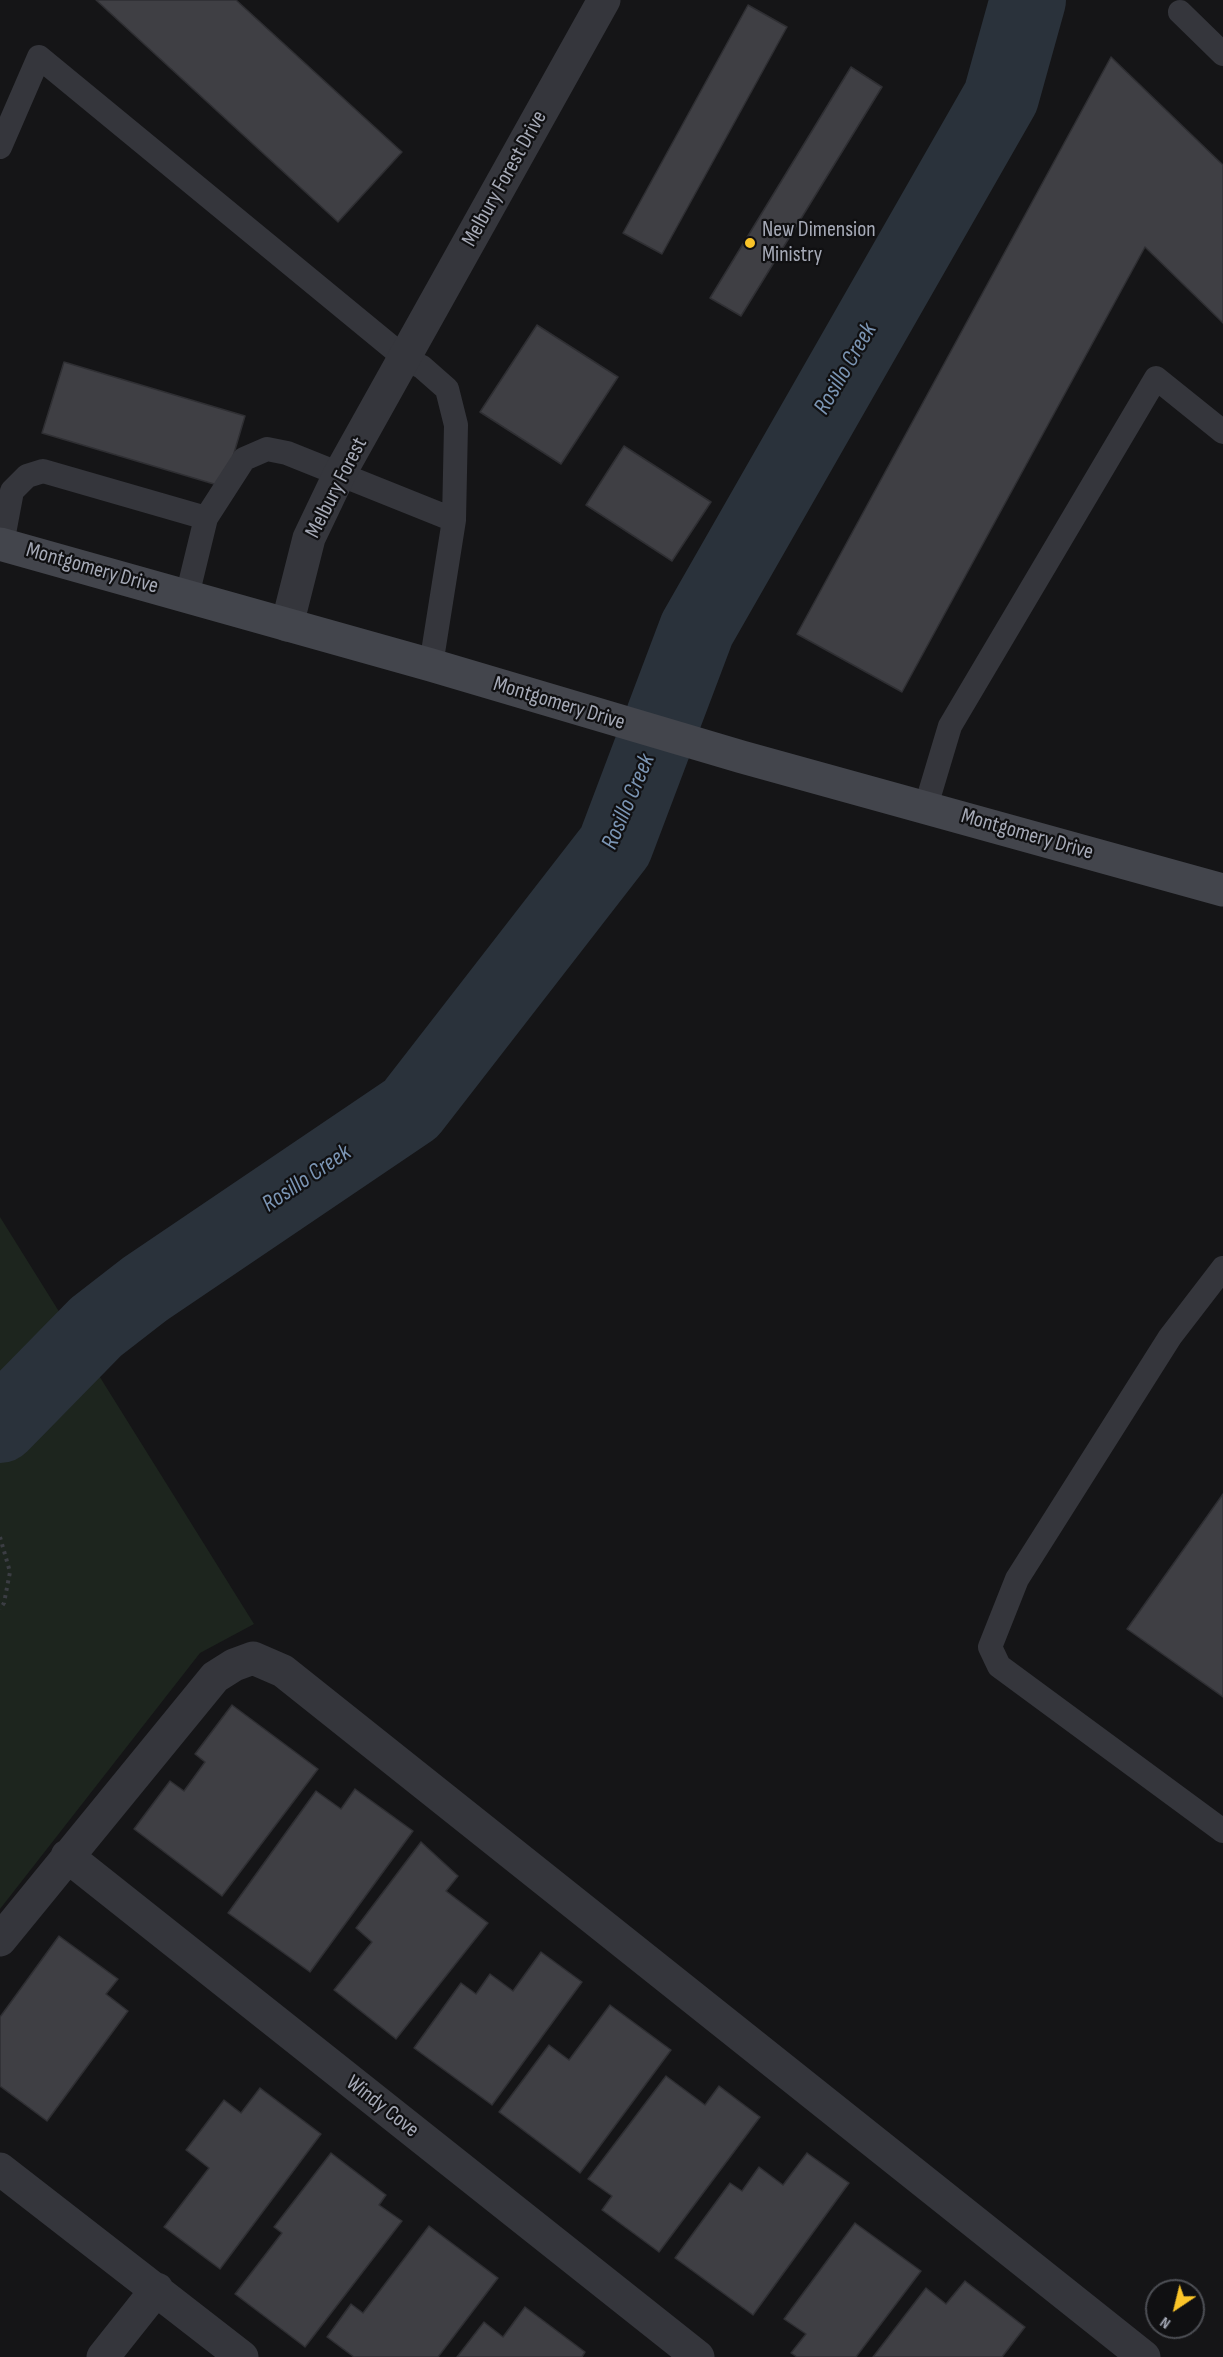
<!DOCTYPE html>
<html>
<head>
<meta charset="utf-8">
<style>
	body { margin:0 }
	#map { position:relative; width:1223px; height:2357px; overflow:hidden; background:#151517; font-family:"Sofia Sans Condensed",sans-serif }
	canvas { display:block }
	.north { position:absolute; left:1145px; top:2279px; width:60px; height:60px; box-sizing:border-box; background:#101012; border:2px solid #4c4e54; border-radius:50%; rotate:215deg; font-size:16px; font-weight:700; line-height:24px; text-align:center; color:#a6aab7 }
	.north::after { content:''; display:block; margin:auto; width:21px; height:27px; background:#fac429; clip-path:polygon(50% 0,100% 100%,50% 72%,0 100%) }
</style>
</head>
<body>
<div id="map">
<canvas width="1223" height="2357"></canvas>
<div class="north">N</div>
</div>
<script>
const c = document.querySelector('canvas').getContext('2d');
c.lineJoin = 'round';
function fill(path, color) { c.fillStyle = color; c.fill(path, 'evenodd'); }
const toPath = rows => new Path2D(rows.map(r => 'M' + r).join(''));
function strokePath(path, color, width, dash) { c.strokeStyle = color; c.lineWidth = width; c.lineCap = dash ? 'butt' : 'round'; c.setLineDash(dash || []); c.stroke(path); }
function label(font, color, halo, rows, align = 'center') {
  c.font = font + ' "Sofia Sans Condensed",sans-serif'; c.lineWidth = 4.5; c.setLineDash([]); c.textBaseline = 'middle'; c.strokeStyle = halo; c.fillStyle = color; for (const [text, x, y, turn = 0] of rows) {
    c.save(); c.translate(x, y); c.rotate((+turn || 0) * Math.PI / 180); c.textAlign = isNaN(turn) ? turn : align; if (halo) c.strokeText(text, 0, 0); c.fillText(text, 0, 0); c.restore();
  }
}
const green = toPath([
	[0,1217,254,1624,200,1653,0,1909]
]);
const river = toPath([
	[0,1425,96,1327,145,1289,411,1109,615,846,697,629,1001,97,1028,0]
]);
const building = toPath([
	[96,0,236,0,402,152,338,222,96,0],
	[748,5,787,27,662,254,623,233,748,5],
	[1111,57,1223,165,1223,323,1145,247,902,692,797,634,1111,57],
	[851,67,882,87,741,316,710,298,851,67],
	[537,325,618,377,561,464,480,412,537,325],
	[64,362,245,416,224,487,42,433,64,362],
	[624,446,711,502,672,561,586,505,624,446],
	[1223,1494,1223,1697,1127,1629,1223,1494],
	[232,1705,318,1769,222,1896,134,1829,170,1781,184,1791,205,1762,195,1754,232,1705],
	[355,1789,413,1831,310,1972,228,1913,316,1791,341,1809,355,1789],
	[421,1842,458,1876,446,1891,488,1923,396,2039,334,1990,372,1942,356,1928,421,1842],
	[59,1936,118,1979,106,1994,128,2011,47,2121,0,2086,0,2017,59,1936],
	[541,1952,582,1982,492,2105,414,2048,461,1983,476,1994,490,1974,513,1991,541,1952],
	[610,2005,671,2050,580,2173,499,2112,549,2045,569,2060,610,2005],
	[666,2076,705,2105,719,2086,760,2117,659,2252,602,2210,612,2196,588,2179,666,2076],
	[260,2088,321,2134,220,2269,164,2227,209,2168,186,2150,224,2100,241,2113,260,2088],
	[331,2153,386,2195,379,2205,402,2221,305,2347,235,2294,282,2233,274,2227,331,2153],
	[807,2153,849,2183,753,2315,675,2258,730,2183,742,2191,759,2167,783,2185,807,2153],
	[855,2223,921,2271,856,2357,797,2357,791,2353,806,2334,784,2319,855,2223],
	[429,2226,498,2278,438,2357,354,2357,327,2337,351,2304,363,2313,429,2226],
	[965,2281,1025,2327,1002,2357,873,2357,926,2288,946,2304,965,2281],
	[525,2307,585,2352,582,2357,457,2357,484,2322,503,2337,525,2307]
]);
const path = toPath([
	[0,1537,10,1572,4,1603,0,1609]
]);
const lane = toPath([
	[1180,12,1223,54],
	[0,147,39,57,406,359,422,367,447,389,456,425,454,520],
	[2,544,12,491,27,476,43,471,206,518],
	[187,596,206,518,244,459,267,449,287,453,454,520,431,665],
	[926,806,950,726,1156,378,1223,432],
	[1223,1268,1170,1337,1017,1579,990,1647,999,1666,1223,1831]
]);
const street = toPath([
	[287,625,309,538,340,473,604,0],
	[67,1856,698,2357],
	[0,1940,215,1677,234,1665,253,1658,283,1671,1144,2357],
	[0,2169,242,2357],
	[103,2357,157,2289]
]);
const secondary = toPath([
	[0,544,431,665,742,757,1223,890]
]);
const markers = [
	[750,243,6,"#fac429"]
];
const streetNames = [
	["Melbury Forest Drive",505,179,-61],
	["Melbury Forest",337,488,-63],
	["Montgomery Drive",92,569,16],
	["Montgomery Drive",559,704,17],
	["Montgomery Drive",1027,835,16],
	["Windy Cove",382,2107,38]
];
const poiNames = [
	["New Dimension",762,230],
	["Ministry",762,255]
];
const waterNames = [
	["Rosillo Creek",846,369,-60],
	["Rosillo Creek",629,802,-67],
	["Rosillo Creek",307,1179,-34]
];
fill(green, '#1d251e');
strokePath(river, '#2a323b', 76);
fill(building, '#3f3f44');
strokePath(building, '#2f2f33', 1.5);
strokePath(path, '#3b3d43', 4, [3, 4.5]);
strokePath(lane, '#35363c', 24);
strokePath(street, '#35363c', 33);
strokePath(secondary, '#43454c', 33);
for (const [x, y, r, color] of markers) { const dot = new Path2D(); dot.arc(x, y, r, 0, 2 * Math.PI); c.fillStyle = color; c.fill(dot); strokePath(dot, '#101012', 2); }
label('22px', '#a6aab7', '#101012', streetNames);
label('22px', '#a6aab7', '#101012', poiNames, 'left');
label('italic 24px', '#7b95b4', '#101012', waterNames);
</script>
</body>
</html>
